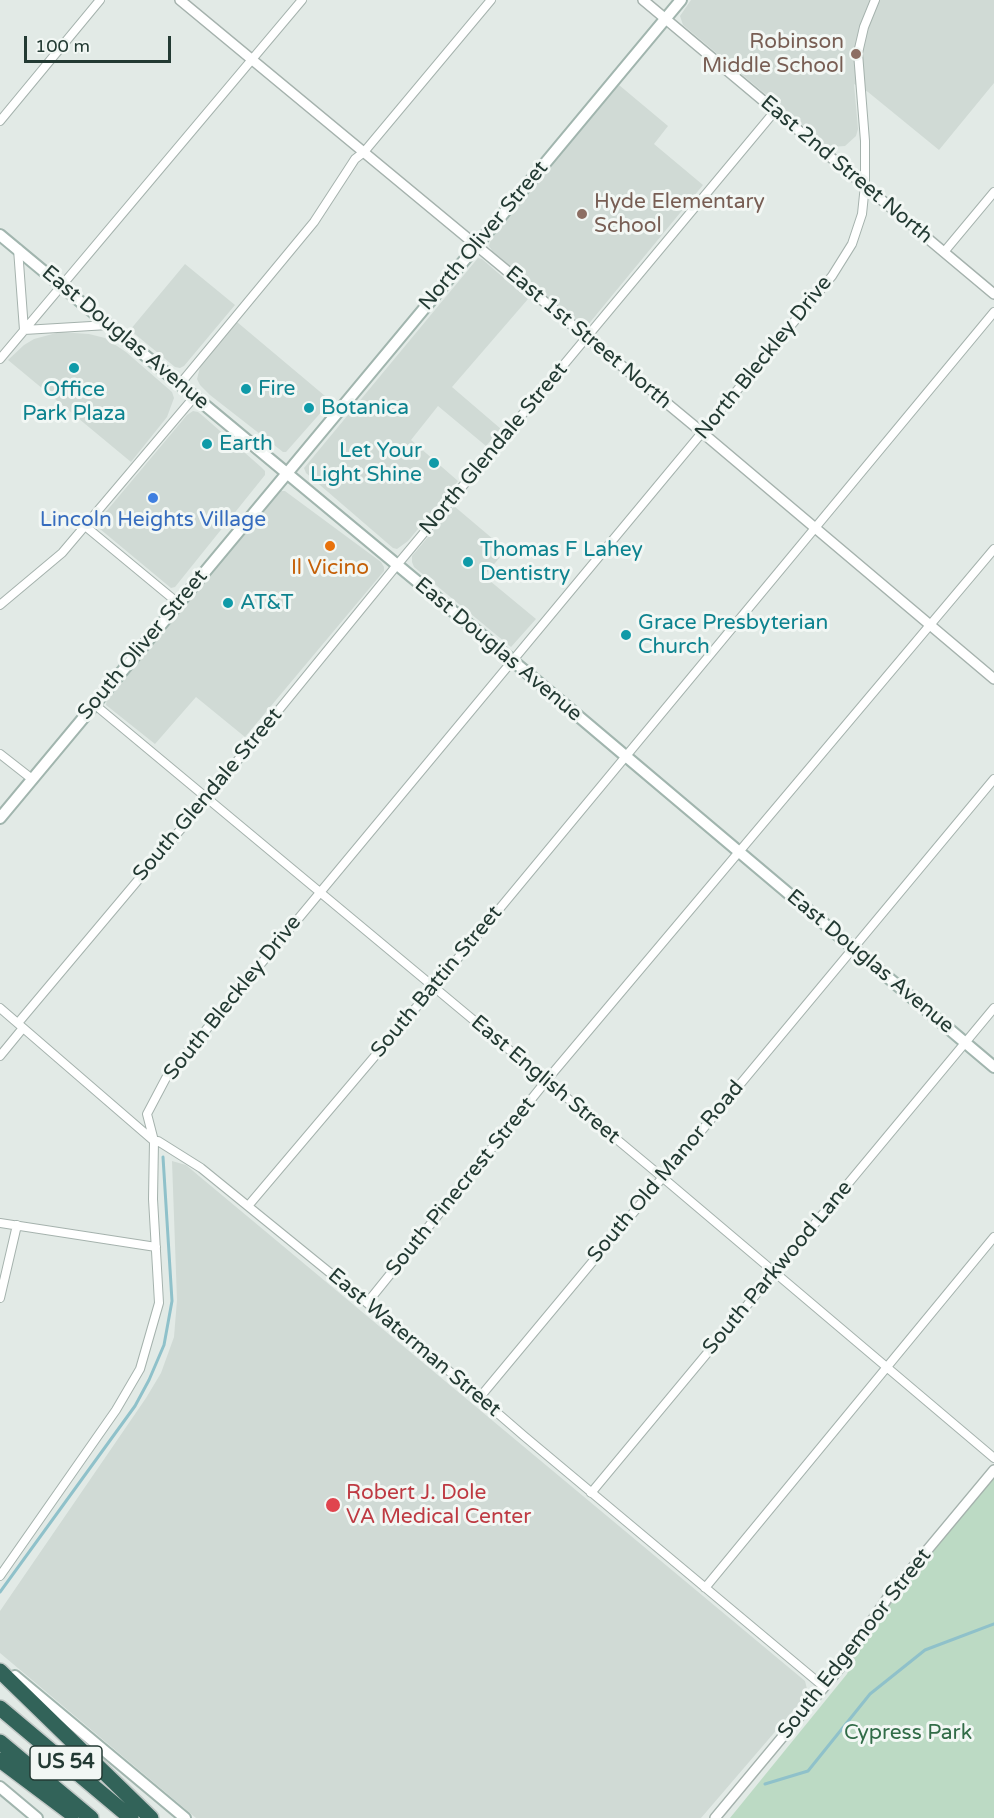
<!DOCTYPE html>
<html>
<head>
<meta charset="utf-8">
<style>
	body { margin:0 }
	#map { position:relative; width:994px; height:1818px; overflow:hidden; background:#e2eae6; font-family:"Varela Round",sans-serif }
	canvas { display:block }
	.scale { position:absolute; left:24px; top:36px; width:147px; height:27px; box-sizing:border-box; border:3px solid #233a33; border-top:0; padding-left:8px; font-size:18px; line-height:21px; white-space:nowrap; color:#233a33; -webkit-text-stroke:4px #f2f7f4; paint-order:stroke }
</style>
</head>
<body>
<div id="map">
<canvas width="994" height="1818"></canvas>
<div class="scale">100 m</div>
</div>
<script>
const c = document.querySelector('canvas').getContext('2d');
c.lineJoin = 'round';
function fill(path, color) { c.fillStyle = color; c.fill(path, 'evenodd'); }
const toPath = rows => new Path2D(rows.map(r => 'M' + r).join(''));
function strokePath(path, color, width, dash) { c.strokeStyle = color; c.lineWidth = width; c.lineCap = dash ? 'butt' : 'round'; c.setLineDash(dash || []); c.stroke(path); }
function label(font, color, halo, rows, align = 'center') {
  c.font = font + ' "Varela Round",sans-serif'; c.lineWidth = 6; c.setLineDash([]); c.textBaseline = 'middle'; c.strokeStyle = halo; c.fillStyle = color; for (const [text, x, y, turn = 0] of rows) {
    c.save(); c.translate(x, y); c.rotate((+turn || 0) * Math.PI / 180); c.textAlign = isNaN(turn) ? turn : align; if (halo) c.strokeText(text, 0, 0); c.fillText(text, 0, 0); c.restore();
  }
}
const built = toPath([
	[691,0,994,0,994,83,939,150,868,92,854,84,858,129,856,136,845,146,831,147,826,145,683,25,680,16],
	[619,85,668,126,654,144,703,185,587,326,584,327,493,252,489,246,492,236],
	[478,258,482,259,528,299,452,387,501,429,486,446,438,406,411,440,458,481,408,541,397,549,393,548,306,473,304,468],
	[185,264,235,305,184,366,180,368,175,367,130,330],
	[237,322,331,401,286,452,283,452,210,395,200,385,197,379,200,367],
	[60,332,89,334,105,338,126,352,172,392,174,398,167,417,131,462,8,360,24,345,34,339],
	[193,411,198,412,203,416,261,467,265,471,265,475,175,587,171,588,100,529,98,524,99,520,187,415],
	[281,491,285,491,289,494,381,562,384,567,384,571,245,737,196,697,155,744,106,705,107,698],
	[454,506,506,550,484,576,536,619,511,647,414,567,412,562,412,556],
	[172,1161,186,1165,199,1176,805,1681,807,1689,804,1698,701,1818,196,1818,0,1653,0,1611,146,1398,161,1373,174,1337,177,1300]
]);
const green = toPath([
	[990,1475,994,1479,994,1818,730,1818,847,1674,868,1625]
]);
const stream = toPath([
	[0,1592,135,1406,149,1380,164,1345,172,1301,163,1157],
	[765,1784,808,1771,870,1694,925,1650,994,1624]
]);
const minor = toPath([
	[0,121,100,0],
	[18,249,24,330,108,325],
	[944,252,994,192],
	[0,359,302,0],
	[180,384,314,222,355,159,364,152,491,0],
	[85,526,178,603],
	[0,605,62,553,195,396],
	[94,704,662,1177,994,1458],
	[0,754,32,779],
	[0,1008,154,1141,158,1141,201,1168,420,1346,524,1436,824,1687],
	[18,1023,207,798,397,565,775,111],
	[0,1056,23,1028],
	[248,1206,491,919,994,312],
	[0,1223,156,1247],
	[0,1298,17,1225],
	[367,1303,546,1081,994,549],
	[480,1397,994,779],
	[591,1493,994,1008],
	[0,1576,116,1410,140,1369,159,1303,153,1199,154,1141,147,1114,166,1078,832,276,852,244,862,214,865,185,865,141,858,53,864,27,875,0],
	[705,1588,994,1237]
]);
const tertiary = toPath([
	[180,0,698,429,994,679],
	[643,0,994,294],
	[715,1818,839,1669,889,1596,994,1470]
]);
const secondary = toPath([
	[0,235,513,661,994,1067],
	[0,818,681,0],
	[15,1676,185,1818],
	[0,1787,37,1818]
]);
const motorway = toPath([
	[0,1671,151,1818],
	[0,1708,131,1818],
	[0,1742,91,1818],
	[0,1760,72,1814]
]);
const markers = [
	[856,54,6,"#8d6e63"],
	[582,214,6,"#8d6e63"],
	[74,368,6,"#0f9aa8"],
	[246,389,6,"#0f9aa8"],
	[309,408,6,"#0f9aa8"],
	[207,444,6,"#0f9aa8"],
	[434,463,6,"#0f9aa8"],
	[153,498,6,"#3f7fe0"],
	[330,546,6,"#e8710a"],
	[468,562,6,"#0f9aa8"],
	[228,603,6,"#0f9aa8"],
	[626,635,6,"#0f9aa8"],
	[333,1505,8,"#e0444e"]
];
const shields = [
	[66,1763,72]
];
const shieldNames = [
	["US 54",66,1763]
];
const educationNames = [
	["Robinson",844,42],
	["Middle School",844,66],
	["Hyde Elementary",594,202,"left"],
	["School",594,226,"left"]
];
const streetNames = [
	["East 2nd Street North",846,170,40],
	["North Oliver Street",484,236,-50],
	["East Douglas Avenue",125,338,40],
	["East 1st Street North",588,338,40],
	["North Bleckley Drive",764,358,-51],
	["North Glendale Street",494,449,-50],
	["South Oliver Street",143,645,-50],
	["East Douglas Avenue",498,650,40],
	["South Glendale Street",208,795,-50],
	["East Douglas Avenue",870,962,40],
	["South Battin Street",437,982,-50],
	["South Bleckley Drive",233,998,-51],
	["East English Street",545,1080,40],
	["South Old Manor Road",666,1172,-50],
	["South Pinecrest Street",461,1187,-51],
	["South Parkwood Lane",778,1268,-50],
	["East Waterman Street",414,1343,40],
	["South Edgemoor Street",855,1644,-52]
];
const cultureNames = [
	["Fire",258,389],
	["Office",74,390,"center"],
	["Park Plaza",74,414,"center"],
	["Botanica",321,408],
	["Earth",219,444],
	["Let Your",422,451,"right"],
	["Light Shine",422,475,"right"],
	["Thomas F Lahey",480,550],
	["Dentistry",480,574],
	["AT&T",240,603],
	["Grace Presbyterian",638,623],
	["Church",638,647]
];
const shopNames = [
	["Lincoln Heights Village",153,520]
];
const foodNames = [
	["Il Vicino",330,568]
];
const healthNames = [
	["Robert J. Dole",346,1493],
	["VA Medical Center",346,1517]
];
const parkNames = [
	["Cypress Park",908,1733]
];
fill(built, '#d0dad5');
fill(green, '#bcdac4');
strokePath(stream, '#8fc1ca', 3);
strokePath(minor, '#a5b2ad', 10);
strokePath(tertiary, '#a5b2ad', 12);
strokePath(secondary, '#a1b5ae', 14);
strokePath(motorway, '#c1c8c6', 18);
strokePath(minor, '#fff', 8);
strokePath(tertiary, '#fff', 9);
strokePath(secondary, '#fff', 10);
strokePath(motorway, '#326359', 15);
for (const [x, y, r, color] of markers) { const dot = new Path2D(); dot.arc(x, y, r, 0, 2 * Math.PI); c.fillStyle = color; c.fill(dot); strokePath(dot, '#f2f7f4', 2); }
for (const [x, y, w] of shields) { const box = new Path2D(); box.roundRect(x - w / 2, y - 17, w, 34, 4.5); c.fillStyle = '#f2f7f4'; c.fill(box); strokePath(box, '#233a33', 1.5); }
label('bold 20px', '#233a33', null, shieldNames);
label('21px', '#785e54', '#f2f7f4', educationNames, 'right');
label('21px', '#233a33', '#f2f7f4', streetNames);
label('21px', '#0d838f', '#f2f7f4', cultureNames, 'left');
label('21px', '#366cbe', '#f2f7f4', shopNames);
label('21px', '#c56008', '#f2f7f4', foodNames);
label('21px', '#be3a42', '#f2f7f4', healthNames, 'left');
label('21px', '#326c48', '#f2f7f4', parkNames);
</script>
</body>
</html>
